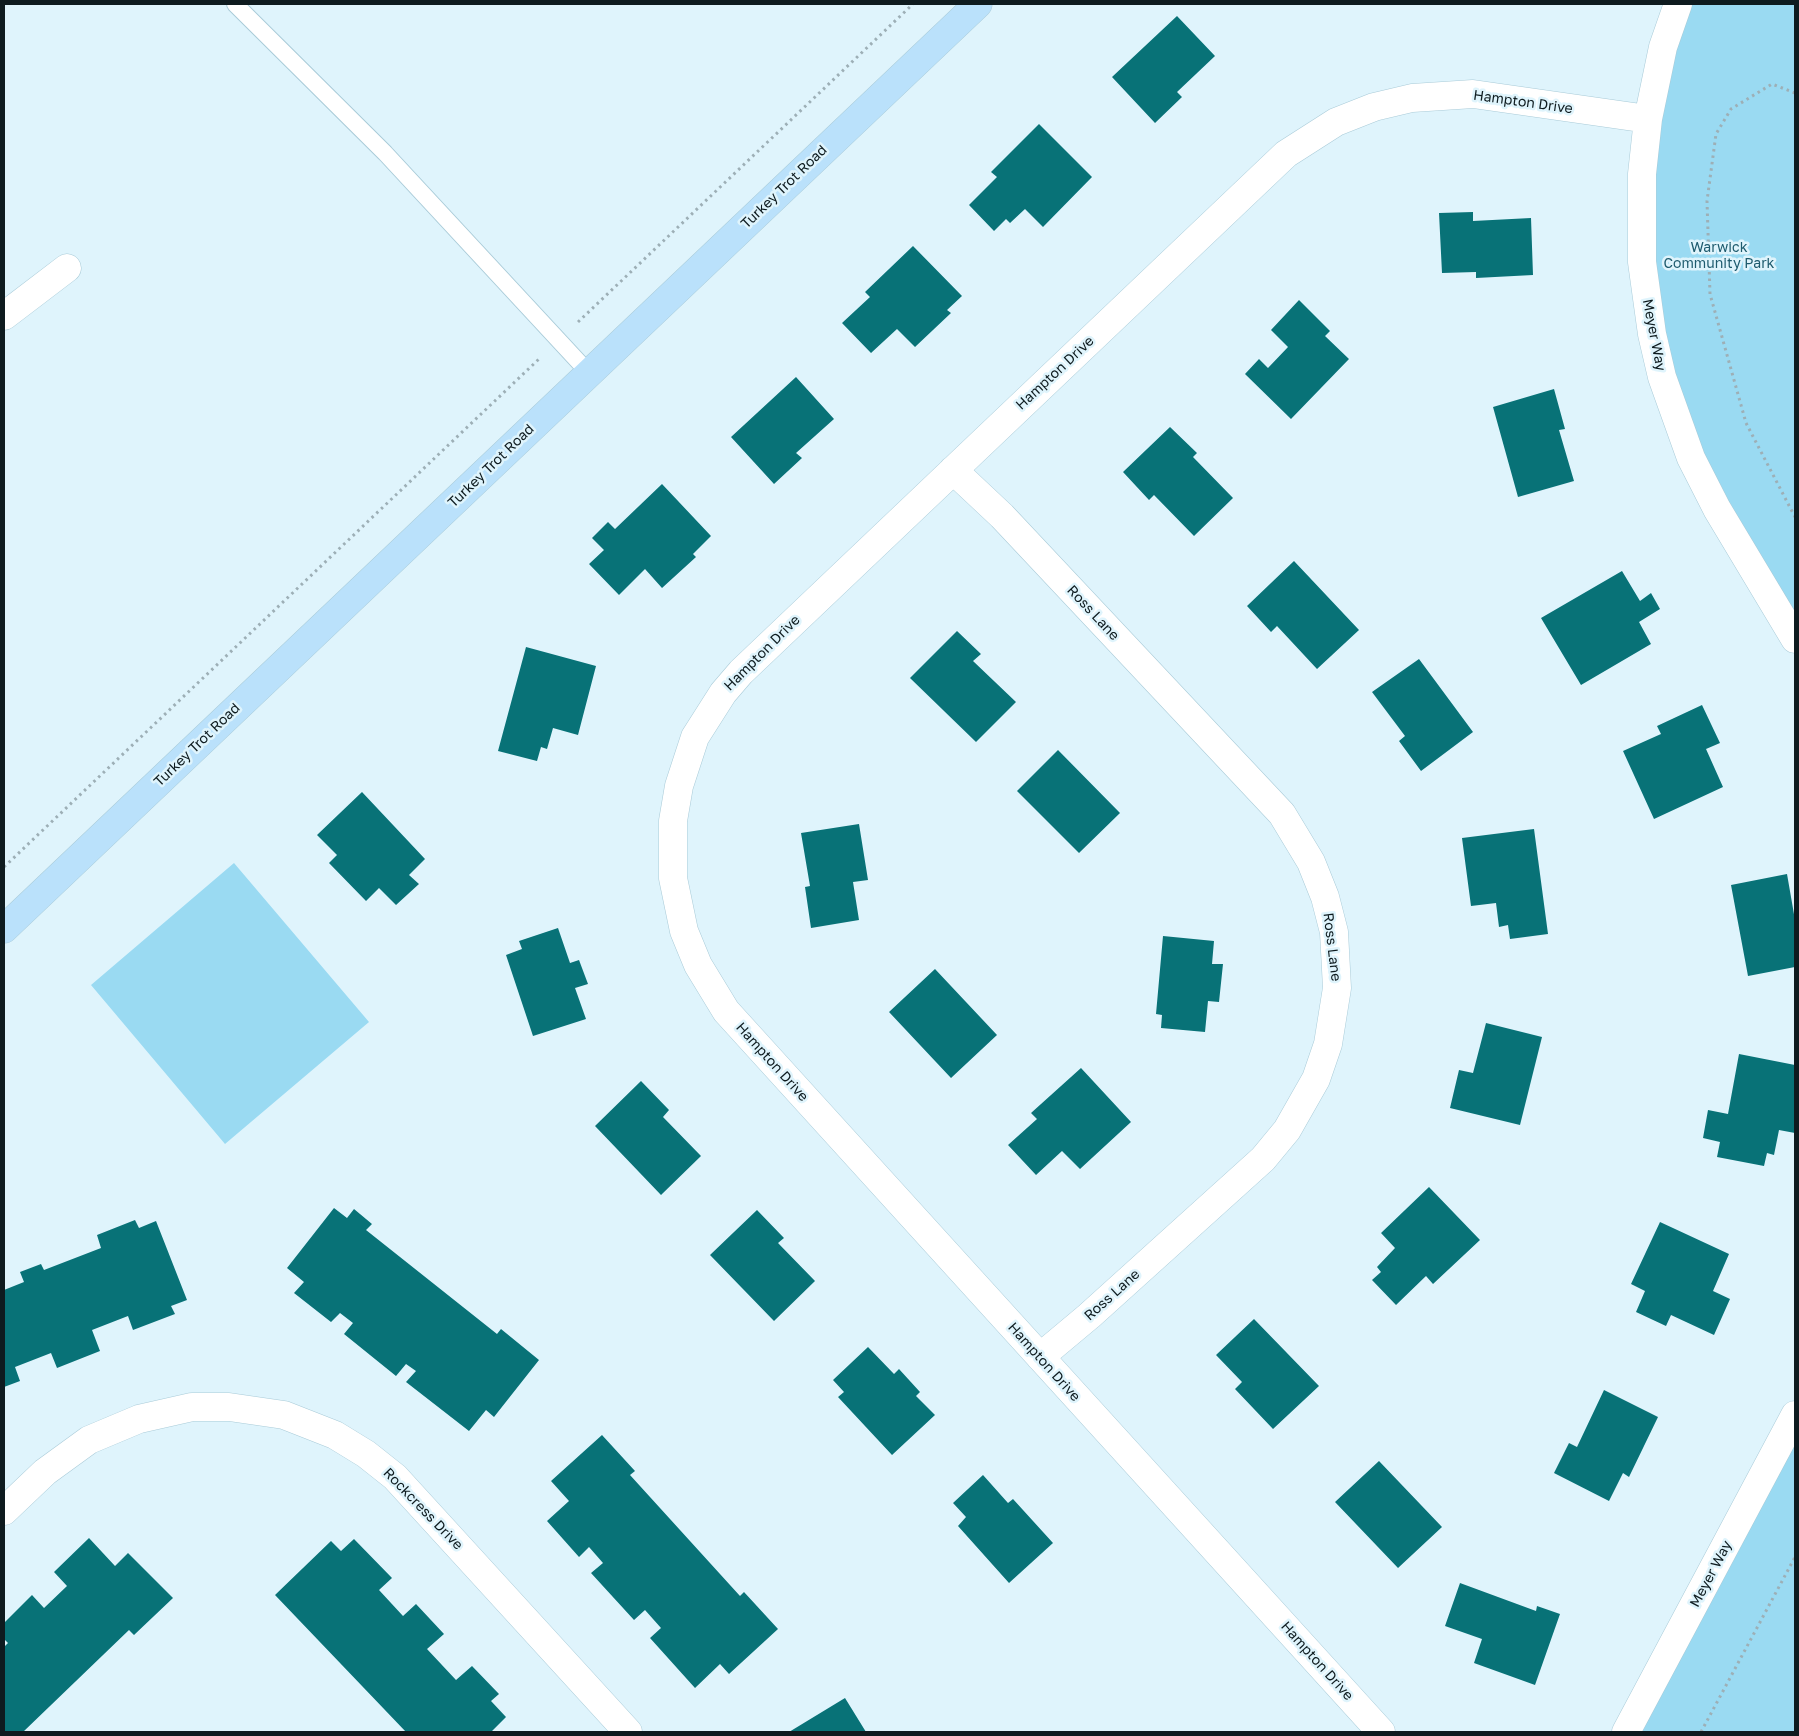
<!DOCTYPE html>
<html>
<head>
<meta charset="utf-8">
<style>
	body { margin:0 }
	#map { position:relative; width:1799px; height:1736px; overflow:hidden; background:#dff4fc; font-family:"Golos Text",sans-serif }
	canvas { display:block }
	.frame { position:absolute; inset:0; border:5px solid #0e1b1f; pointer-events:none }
</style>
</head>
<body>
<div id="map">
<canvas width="1799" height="1736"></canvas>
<div class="frame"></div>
</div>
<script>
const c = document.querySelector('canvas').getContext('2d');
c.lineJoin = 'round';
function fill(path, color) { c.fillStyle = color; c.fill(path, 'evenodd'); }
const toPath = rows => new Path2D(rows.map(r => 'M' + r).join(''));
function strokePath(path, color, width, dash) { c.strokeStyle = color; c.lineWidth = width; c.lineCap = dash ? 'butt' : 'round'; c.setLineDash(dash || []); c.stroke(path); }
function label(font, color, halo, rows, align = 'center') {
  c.font = font + ' "Golos Text",sans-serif'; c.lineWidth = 5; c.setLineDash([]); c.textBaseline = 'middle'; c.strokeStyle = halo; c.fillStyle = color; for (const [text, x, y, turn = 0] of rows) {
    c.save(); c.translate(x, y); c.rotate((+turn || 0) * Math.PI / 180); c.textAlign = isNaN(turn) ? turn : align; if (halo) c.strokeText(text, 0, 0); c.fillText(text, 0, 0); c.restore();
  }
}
const green = toPath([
	[1678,4,1795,4,1795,645,1717,509,1652,334,1642,262,1663,47],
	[234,863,369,1022,225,1144,91,985],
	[1795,1415,1795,1732,1626,1732]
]);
const building = toPath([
	[1177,16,1215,56,1177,92,1182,97,1155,123,1112,77],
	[1039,124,1092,177,1043,227,1025,209,1010,223,1006,219,994,231,969,205,997,177,991,172],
	[1473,212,1473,221,1531,218,1533,275,1476,278,1476,272,1442,273,1439,213],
	[913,246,962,296,947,310,951,313,915,347,897,329,871,353,842,323,870,297,865,292],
	[1299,300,1330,331,1325,336,1349,359,1291,419,1245,374,1259,359,1268,368,1288,347,1271,330],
	[796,377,834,419,796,453,802,458,774,484,731,437],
	[1554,389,1565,429,1559,430,1574,481,1518,497,1493,407],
	[1170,427,1197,453,1193,457,1233,498,1194,536,1154,495,1149,500,1123,472],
	[662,484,711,536,693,554,696,557,662,588,645,569,619,595,589,564,604,550,592,538,608,522,615,529],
	[1294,561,1359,630,1317,669,1277,626,1271,632,1247,606],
	[1622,571,1640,601,1651,593,1660,609,1639,622,1651,644,1581,685,1541,618],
	[957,631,981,654,973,661,1016,702,976,742,910,678],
	[526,647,596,666,578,735,553,728,547,749,541,747,537,761,498,751],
	[1419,659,1473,732,1421,771,1399,741,1405,736,1372,692],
	[1702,705,1720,743,1706,749,1723,787,1654,819,1623,751,1661,734,1657,726],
	[1058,750,1120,813,1079,853,1017,791],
	[362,792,425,859,409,875,419,884,396,905,379,888,366,901,329,863,337,855,317,835],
	[859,824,868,880,853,882,859,920,811,928,805,887,810,886,801,833],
	[1534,829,1548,934,1510,939,1508,925,1499,927,1496,903,1471,906,1462,838],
	[1787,874,1795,920,1795,967,1748,976,1731,885],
	[558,928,570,963,579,960,588,984,575,988,586,1019,533,1036,506,955,522,949,519,941],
	[1163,936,1214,941,1212,964,1223,964,1219,1002,1208,1001,1205,1032,1161,1028,1162,1015,1156,1014],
	[935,969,997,1035,951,1078,889,1012],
	[1486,1023,1542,1037,1520,1125,1450,1108,1459,1070,1473,1073],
	[1739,1054,1795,1065,1795,1133,1779,1130,1774,1155,1767,1153,1764,1166,1717,1157,1720,1142,1703,1138,1708,1110,1728,1114],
	[1081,1068,1131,1122,1080,1169,1062,1151,1036,1175,1008,1145,1037,1119,1031,1113],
	[641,1081,669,1110,663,1117,701,1156,661,1195,595,1126],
	[1429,1187,1480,1240,1433,1284,1426,1276,1396,1305,1372,1280,1381,1272,1377,1267,1395,1248,1381,1233],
	[334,1208,347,1218,354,1209,372,1224,366,1230,497,1334,501,1329,539,1360,494,1417,486,1410,469,1431,406,1382,416,1371,406,1364,396,1376,344,1334,353,1323,340,1313,331,1322,294,1293,304,1282,287,1268],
	[757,1210,784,1238,778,1243,815,1281,774,1321,710,1255],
	[135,1220,139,1228,156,1221,187,1300,171,1306,175,1314,133,1330,128,1316,92,1330,100,1351,57,1368,51,1353,15,1367,20,1381,4,1387,4,1290,24,1282,20,1272,41,1264,44,1270,101,1248,97,1235],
	[1660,1222,1729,1254,1713,1291,1730,1299,1714,1335,1671,1315,1666,1326,1636,1312,1645,1291,1631,1284],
	[1254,1319,1319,1386,1273,1429,1235,1389,1242,1382,1216,1355],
	[868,1347,894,1374,899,1369,920,1392,916,1396,935,1415,892,1455,838,1397,844,1392,833,1380],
	[1604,1390,1658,1417,1629,1477,1623,1473,1609,1501,1554,1473,1569,1443,1577,1447],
	[602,1435,635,1471,630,1475,740,1596,744,1592,778,1629,729,1674,720,1664,695,1688,650,1638,661,1628,645,1610,634,1620,591,1573,603,1563,589,1547,579,1557,547,1521,569,1501,551,1481],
	[1379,1461,1442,1527,1398,1568,1335,1502],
	[983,1475,1008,1503,1013,1499,1053,1543,1009,1583,958,1526,966,1517,953,1503],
	[89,1538,115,1566,128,1553,173,1598,134,1635,129,1630,23,1732,4,1732,4,1647,8,1643,4,1639,4,1623,32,1595,44,1608,67,1586,54,1572],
	[354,1539,392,1578,379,1590,403,1616,416,1604,444,1634,427,1649,456,1680,472,1666,499,1694,491,1701,506,1717,491,1732,406,1732,275,1595,331,1541,341,1551],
	[1460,1583,1536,1611,1537,1606,1560,1614,1535,1685,1474,1663,1482,1639,1445,1626],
	[845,1698,866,1732,789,1732]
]);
const path = toPath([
	[1795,93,1772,84,1731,109,1716,134,1707,201,1710,294,1746,423,1795,517],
	[578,322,913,4],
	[4,867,539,359],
	[1701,1732,1795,1557]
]);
const lane = toPath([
	[235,4,385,153,589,373]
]);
const street = toPath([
	[1678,4,1663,47,1648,119,1642,174,1642,262,1652,334,1662,377,1691,458,1717,509,1795,639],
	[4,316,67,268],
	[953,470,1002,516,1282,814,1311,862,1325,897,1334,932,1337,988,1328,1044,1316,1079,1287,1130,1263,1159,1089,1316,1040,1357],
	[4,1511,45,1472,89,1440,139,1419,192,1407,229,1407,284,1415,335,1435,366,1454,395,1477,628,1732],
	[1381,1732,726,1011,698,965,684,931,673,878,673,821,679,786,695,737,723,693,741,672,1286,154,1336,122,1374,107,1412,98,1473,94,1648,119],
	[1626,1732,1795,1415]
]);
const secondary = toPath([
	[4,929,978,4]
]);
const streetNames = [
	["Hampton Drive",1523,102,8],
	["Turkey Trot Road",784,187,-44],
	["Meyer Way",1654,335,79],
	["Hampton Drive",1055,373,-43],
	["Turkey Trot Road",491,466,-44],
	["Ross Lane",1093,613,47],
	["Hampton Drive",762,653,-45],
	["Turkey Trot Road",197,745,-44],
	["Ross Lane",1332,947,83],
	["Hampton Drive",772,1062,48],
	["Ross Lane",1112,1295,-42],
	["Hampton Drive",1044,1362,48],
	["Rockcress Drive",423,1509,46],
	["Meyer Way",1711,1574,-62],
	["Hampton Drive",1317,1661,48]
];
const parkNames = [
	["Warwick",1719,248],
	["Community Park",1719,264]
];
fill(green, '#9adaf2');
fill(building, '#087277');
strokePath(lane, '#a9cbd8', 18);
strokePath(street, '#a9cbd8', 29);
strokePath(secondary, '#a9cbd8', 29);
strokePath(path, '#9dafb6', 3, [2.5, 4]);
strokePath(lane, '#fff', 16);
strokePath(street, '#fff', 28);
strokePath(secondary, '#bae1fb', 28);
label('14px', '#0e1b1f', '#dff4fc', streetNames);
label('14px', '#1e5b6e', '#dff4fc', parkNames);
</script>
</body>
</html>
